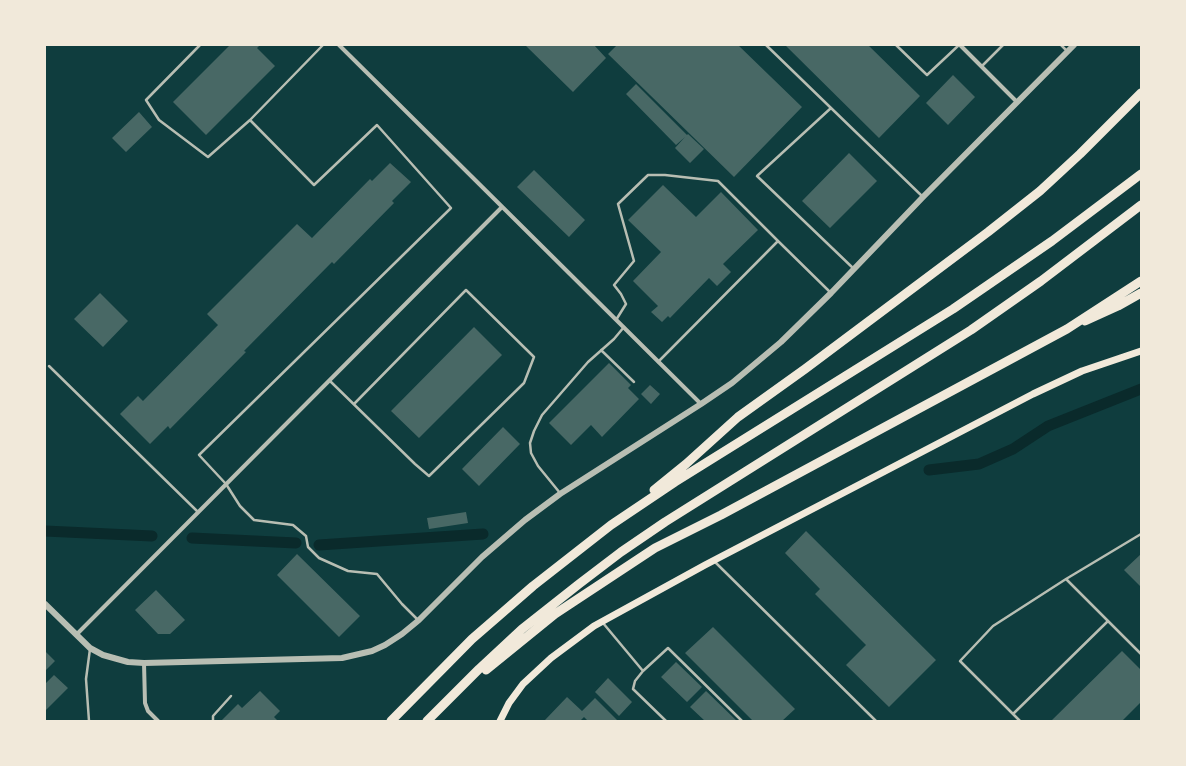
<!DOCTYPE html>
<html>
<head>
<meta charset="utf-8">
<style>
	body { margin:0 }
	#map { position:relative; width:1186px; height:766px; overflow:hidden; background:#0f3d3e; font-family:Inter,sans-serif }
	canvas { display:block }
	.frame { position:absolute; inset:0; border:46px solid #f1e9da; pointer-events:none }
</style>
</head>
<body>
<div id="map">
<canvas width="1186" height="766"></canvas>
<div class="frame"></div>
</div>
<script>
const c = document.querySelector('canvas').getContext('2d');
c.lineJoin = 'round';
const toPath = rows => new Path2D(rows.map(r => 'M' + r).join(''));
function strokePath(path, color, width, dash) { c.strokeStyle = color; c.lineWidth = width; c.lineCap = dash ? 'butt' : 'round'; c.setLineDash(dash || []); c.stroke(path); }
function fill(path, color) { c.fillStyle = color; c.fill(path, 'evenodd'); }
const canal = toPath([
	[929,470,979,464,1013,449,1048,426,1141,389],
	[45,531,152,536],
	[192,538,296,543],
	[319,545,483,534]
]);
const building = toPath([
	[230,45,260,45,257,48,275,66,206,135,173,102],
	[525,45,594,45,606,58,573,92],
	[617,45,738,45,802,107,734,177,608,54],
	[785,45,868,45,920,96,879,138],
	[953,75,975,97,948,125,926,103],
	[636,84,687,135,688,134,704,149,690,163,675,148,685,137,676,145,626,94],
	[139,112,152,127,126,152,112,138],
	[849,153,877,181,830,228,802,201],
	[390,163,411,182,392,201,394,203,334,264,332,262,244,351,246,352,170,429,168,426,150,444,120,414,138,396,143,401,218,325,207,314,297,224,312,238,370,179,372,181],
	[534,170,585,220,569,237,517,187],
	[663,185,696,217,721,192,758,230,723,264,731,272,717,286,709,278,670,318,668,316,662,322,651,312,658,306,633,281,661,252,628,220],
	[100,293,128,321,103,347,74,319],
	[474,327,502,355,419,438,391,411],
	[609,363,631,385,628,388,639,399,602,437,591,425,571,445,549,423],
	[650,385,660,394,651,404,641,394],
	[503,427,520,444,479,486,462,469],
	[466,512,468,523,429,529,427,518],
	[806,531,936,660,889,707,846,665,866,645,815,594,820,589,785,553],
	[297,554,360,616,339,637,277,575],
	[1141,554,1141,587,1124,570],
	[156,590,185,620,170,634,158,634,135,610],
	[713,627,795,709,782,721,753,721,685,653],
	[45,651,55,661,45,671],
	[1122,651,1141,670,1141,702,1122,721,1051,721],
	[676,662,702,687,687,702,661,677],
	[54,675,68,688,45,711,45,684],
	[608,678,632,702,619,716,595,692],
	[260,691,280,711,274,717,278,721,221,721,238,704,242,708],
	[706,691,737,721,705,721,690,707],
	[567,697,582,711,595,698,618,721,588,721,584,717,580,721,546,721,545,720]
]);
const service = toPath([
	[200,45,146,100,159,120,208,157,250,120],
	[323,45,250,120,314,185,377,125,451,208,199,455,226,484,240,506,254,520,293,525,306,536,308,547,319,558,348,571,377,574,402,604,418,620],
	[766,45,831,108],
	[896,45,927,75,959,45],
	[1061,45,1067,51],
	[982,66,1003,45],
	[854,269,757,176,831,108,923,197],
	[616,320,626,304,621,294,614,285,634,261,618,204,648,175,665,175,718,181,778,241],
	[601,350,634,382],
	[658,362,778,241,831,293],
	[49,366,198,512],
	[330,381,415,464,429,476,524,383,534,357,466,290,354,404],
	[560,493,538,466,531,453,530,443,534,431,542,415,588,362,614,339,624,327],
	[1141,534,1066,579,1141,654],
	[714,561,876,721],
	[603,623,643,671,668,648,742,721],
	[643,671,635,681,633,689,666,721],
	[1013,714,1108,621],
	[89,721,86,679,90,649],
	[213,721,213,716,231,696],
	[1020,721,960,661,993,626,1066,579]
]);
const minor = toPath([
	[339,45,701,404],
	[960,45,1017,102],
	[76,635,502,207],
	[144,663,145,703,148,711,158,721]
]);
const tertiary = toPath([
	[45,604,90,648,103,655,128,662,144,663,342,658,372,651,385,645,402,634,419,620,482,557,525,520,560,494,701,404,732,383,781,342,831,293,923,197,1074,45]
]);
const secondary = toPath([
	[500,721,509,703,523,684,551,658,594,626,705,565,1033,394,1082,371,1141,351]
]);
const motorway = toPath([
	[1085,321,1118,306,1141,293],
	[654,490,686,464,738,417,805,369,988,232,1040,191,1080,154,1141,93],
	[486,670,555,614,655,548,721,515,1067,329,1141,281],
	[391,721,472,639,502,613,533,586,611,525,675,482,953,309,1052,241,1141,174],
	[427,721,479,669,522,629,579,584,621,552,665,522,971,330,1041,281,1141,205]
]);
strokePath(canal, '#0a2a2b', 11);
fill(building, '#486865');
strokePath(service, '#b8beb3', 2.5);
strokePath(minor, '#b8beb3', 4);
strokePath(tertiary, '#b8beb3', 6);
strokePath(secondary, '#f1e9da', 7);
strokePath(motorway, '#f1e9da', 9);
</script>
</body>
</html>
